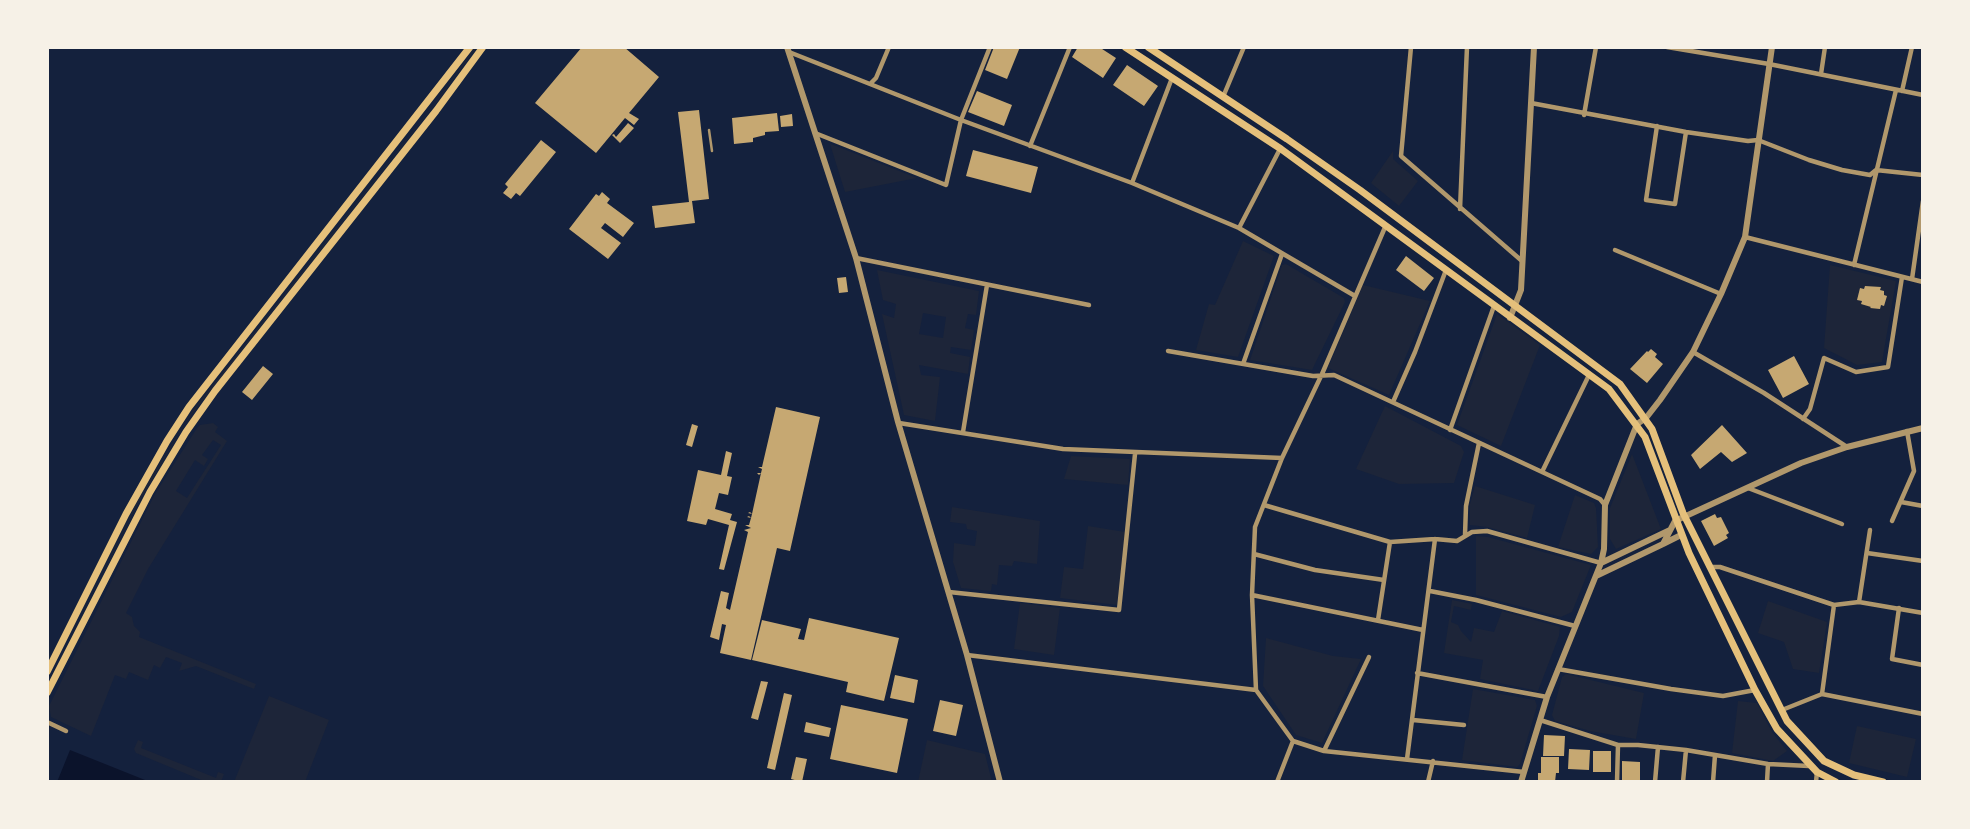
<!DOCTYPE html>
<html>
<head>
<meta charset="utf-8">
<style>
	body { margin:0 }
	#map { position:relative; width:1970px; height:829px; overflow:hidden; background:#14213d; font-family:"Space Grotesk",sans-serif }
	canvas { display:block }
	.frame { position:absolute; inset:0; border:49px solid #f6f1e7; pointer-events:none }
</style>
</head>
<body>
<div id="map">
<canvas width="1970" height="829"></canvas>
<div class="frame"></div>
</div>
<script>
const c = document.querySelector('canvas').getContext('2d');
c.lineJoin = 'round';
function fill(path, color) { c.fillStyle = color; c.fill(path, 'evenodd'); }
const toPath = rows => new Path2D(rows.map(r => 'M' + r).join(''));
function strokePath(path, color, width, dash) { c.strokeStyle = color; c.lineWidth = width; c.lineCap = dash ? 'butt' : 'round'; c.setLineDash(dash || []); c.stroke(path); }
const green = toPath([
	[475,47,477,47,436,103,186,422,134,511,63,652,141,494,193,410,435,103],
	[830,144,831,144,917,178,845,192],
	[1393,151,1393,159,1418,181,1399,206,1371,183],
	[1243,241,1274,256,1238,357,1196,350,1209,304,1215,305],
	[1286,264,1344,298,1345,302,1312,370,1250,360,1282,265],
	[1830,265,1896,281,1882,362,1857,365,1824,348],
	[877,270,979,291,976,315,968,314,965,328,974,330,971,350,951,347,950,353,970,357,968,374,919,365,921,375,940,377,935,421,904,415,882,314,894,318,896,304,883,300],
	[923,313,946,317,943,338,919,334],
	[1363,285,1430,301,1389,395,1328,368],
	[1497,314,1540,345,1501,446,1457,425],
	[1385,406,1461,446,1464,452,1454,483,1399,484,1356,469],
	[213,423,218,427,215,432,227,441,148,569,126,613,132,617,134,626,140,632,139,637,256,684,254,689,196,666,179,671,182,663,166,657,160,668,154,665,148,680,129,672,126,679,115,675,91,736,51,717,49,706,155,494,197,428,200,425],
	[213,440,221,445,187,498,176,491,195,460,204,466,208,459,202,455],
	[1632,454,1661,529,1616,549,1610,539,1610,508],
	[1071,456,1130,459,1128,485,1064,479],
	[1475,486,1535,505,1527,538,1487,527,1470,525,1470,504],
	[1575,495,1594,503,1596,508,1598,547,1591,554,1558,547],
	[952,507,1040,521,1037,564,1014,561,1012,566,999,565,997,585,992,584,991,591,961,588,953,562,954,543,975,546,977,531,967,529,966,524,950,522],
	[1088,526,1125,532,1117,605,1060,598,1064,567,1083,569],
	[1476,536,1488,537,1591,565,1572,612,1561,617,1476,595],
	[1452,600,1472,604,1471,610,1454,606,1451,622,1458,625,1461,631,1471,642,1474,628,1494,632,1502,611,1560,627,1559,636,1538,691,1480,679,1483,660,1444,653],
	[1768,601,1827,622,1819,673,1793,669,1784,642,1758,633],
	[1020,603,1060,608,1054,655,1014,649],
	[1266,638,1333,656,1361,659,1322,743,1296,735,1263,686],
	[1566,674,1644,693,1636,739,1590,731,1555,721,1552,715,1562,677],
	[1473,689,1535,700,1537,706,1520,764,1517,767,1462,760],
	[269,696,329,720,305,782,234,782],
	[1738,701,1757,703,1772,732,1787,751,1773,761,1732,753],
	[1857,726,1916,739,1907,777,1849,763],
	[138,740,143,742,141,748,216,778,218,772,224,774,221,782,206,782,136,753,134,749],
	[927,740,985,754,992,782,918,782]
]);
const water = toPath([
	[70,750,150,782,57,782]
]);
const building = toPath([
	[582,47,624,47,659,77,629,113,639,119,634,125,625,118,596,153,535,103],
	[994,47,1020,47,1007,79,985,70],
	[1078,47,1099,47,1116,58,1103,78,1072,57],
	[1127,65,1158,86,1144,106,1113,85],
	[977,91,1012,105,1004,126,968,112],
	[699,110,709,199,692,201,695,223,655,228,652,206,689,202,678,112],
	[777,113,779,131,765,132,765,135,753,138,753,142,734,144,732,118],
	[792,114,793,126,781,127,780,116],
	[628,123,634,128,620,143,612,135,614,134,616,137],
	[541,140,556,152,520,196,516,193,511,199,503,193,508,187,505,184],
	[973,150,1038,167,1031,193,966,176],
	[602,192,610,199,607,203,634,223,623,237,605,223,601,228,621,243,608,259,569,229,596,194,599,196],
	[1406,256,1434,278,1424,291,1396,270],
	[846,277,848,292,839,293,837,278],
	[1865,286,1881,287,1880,290,1884,291,1884,295,1887,296,1884,306,1881,305,1880,309,1870,308,1871,307,1861,304,1862,301,1857,300,1860,288,1864,289],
	[1651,349,1657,354,1655,357,1663,364,1647,383,1630,369,1647,351,1648,352],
	[1794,356,1809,384,1783,398,1768,370],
	[263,366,273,374,252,400,242,392],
	[776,407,820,417,790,551,777,548,751,660,720,653,726,625,722,624,719,640,710,637,721,591,729,593,726,608,730,610,748,532,744,530,751,528,745,525,749,525,751,518,747,517,749,516,751,518,752,514,748,513,750,512,752,514,761,473,759,475,757,473,761,473,762,469,758,467,762,467],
	[692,424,698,426,692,447,686,445],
	[1722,425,1747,453,1732,462,1721,452,1700,469,1691,455],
	[726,451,732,453,727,476,732,477,728,495,719,493,715,509,732,514,730,520,737,522,724,570,719,569,729,525,708,519,706,525,687,521,698,470,721,475],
	[1715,514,1717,518,1721,517,1729,533,1726,535,1728,538,1714,546,1701,521],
	[809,618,899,638,884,701,846,692,848,682,752,660,762,620,801,629,798,639,804,640],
	[895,675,918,680,914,703,890,698],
	[761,681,768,682,758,720,751,718],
	[784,693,792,695,775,770,767,768],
	[940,700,963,705,956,736,933,731],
	[841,705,908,719,897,773,830,759],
	[806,722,831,728,829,737,804,732],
	[1544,735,1565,736,1564,756,1543,756],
	[1569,749,1590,750,1589,770,1568,769],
	[1593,751,1611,751,1611,772,1593,772],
	[796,757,807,759,802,782,791,779],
	[1541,757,1559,757,1559,773,1556,773,1555,782,1538,782,1538,773,1541,773],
	[1622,761,1640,762,1640,782,1622,782]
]);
const service = toPath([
	[709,130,712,151]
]);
const minor = toPath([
	[1411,47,1401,156,1522,261],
	[1667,47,1769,64,1923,95],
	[789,52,961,120,1132,183,1239,228,1355,296],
	[1821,74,1825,47],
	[871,83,876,78,889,47],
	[1902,91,1912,47],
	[1223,97,1244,47],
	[1531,103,1686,132,1748,141,1758,140,1809,160,1842,170,1870,175,1876,170,1923,175],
	[1584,115,1596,47],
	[1657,126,1646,200,1675,204,1686,132],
	[815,133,946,185,961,120,990,47],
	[1030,146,1070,47],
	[1132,183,1172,78],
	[1460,209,1467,47],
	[1239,228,1280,149],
	[1745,237,1923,282],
	[1615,250,1721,294],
	[856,258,1089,305],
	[1854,265,1896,90],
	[1912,279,1923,201],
	[1168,351,1313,376,1334,375,1600,499,1605,505],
	[1693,352,1764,393,1847,447],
	[1243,364,1282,254],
	[1393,402,1415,352,1446,270],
	[1803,419,1810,409,1824,358,1856,372,1888,367,1902,277],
	[899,423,1063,449,1282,458],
	[1450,430,1494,306],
	[963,432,987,285],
	[1542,472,1589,375],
	[1748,488,1842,524],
	[1901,502,1923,506],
	[1264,505,1390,542,1435,539,1457,541,1472,532,1487,531,1601,563],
	[1892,521,1914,471,1907,431],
	[1465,535,1466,506,1479,443],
	[1867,553,1923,561],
	[1254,554,1315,570,1384,580],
	[1709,567,1720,567,1834,605,1859,602,1923,613],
	[1430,591,1476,600,1575,626],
	[949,592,1119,610,1135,454],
	[1252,595,1423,630],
	[1859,602,1870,530],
	[1899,608,1892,659,1923,665],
	[1378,620,1390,542],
	[967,655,1256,690],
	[1558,669,1671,689,1723,696,1755,690],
	[1417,673,1547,697],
	[1256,690,1252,595,1255,527,1282,458,1322,374,1386,225],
	[1256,690,1293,741,1324,751,1524,772],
	[1822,694,1923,714],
	[1782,710,1822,694,1834,605],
	[1413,720,1464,725],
	[1540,720,1618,745,1638,745,1686,750,1768,764,1809,766],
	[47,722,66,731],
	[1324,751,1369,657],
	[1407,759,1435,539],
	[1277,782,1293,741],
	[1428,782,1433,761],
	[1617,782,1618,745],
	[1655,782,1658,747],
	[1683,782,1686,750],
	[1713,782,1715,755],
	[1767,782,1768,764],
	[1816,782,1817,772]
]);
const tertiary = toPath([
	[787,47,856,258,898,422,967,655,1000,782],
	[1510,318,1521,290,1534,47],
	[1663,544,1681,535],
	[1601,563,1670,530],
	[1596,576,1663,544,1675,521,1801,463,1847,447,1923,428],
	[1521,782,1547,697,1601,563,1604,549,1605,505,1637,424,1646,418,1660,400,1693,352,1721,294,1745,237,1772,47]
]);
const primary = toPath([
	[1125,47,1281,149,1609,389,1645,437,1689,553,1755,690,1777,729,1817,772,1836,782],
	[1148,47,1287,139,1360,190,1620,384,1652,429,1683,513,1787,721,1824,761,1854,775,1883,782],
	[47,672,126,514,167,441,189,407,470,47],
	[47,693,150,492,186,432,215,391,436,111,483,47]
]);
fill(green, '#1d2539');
fill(water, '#0b132b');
fill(building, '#c6a872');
strokePath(service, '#b1986c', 2.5);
strokePath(minor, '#b1986c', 4.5);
strokePath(tertiary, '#b1986c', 6);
strokePath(primary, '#e5c07b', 7);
</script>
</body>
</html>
